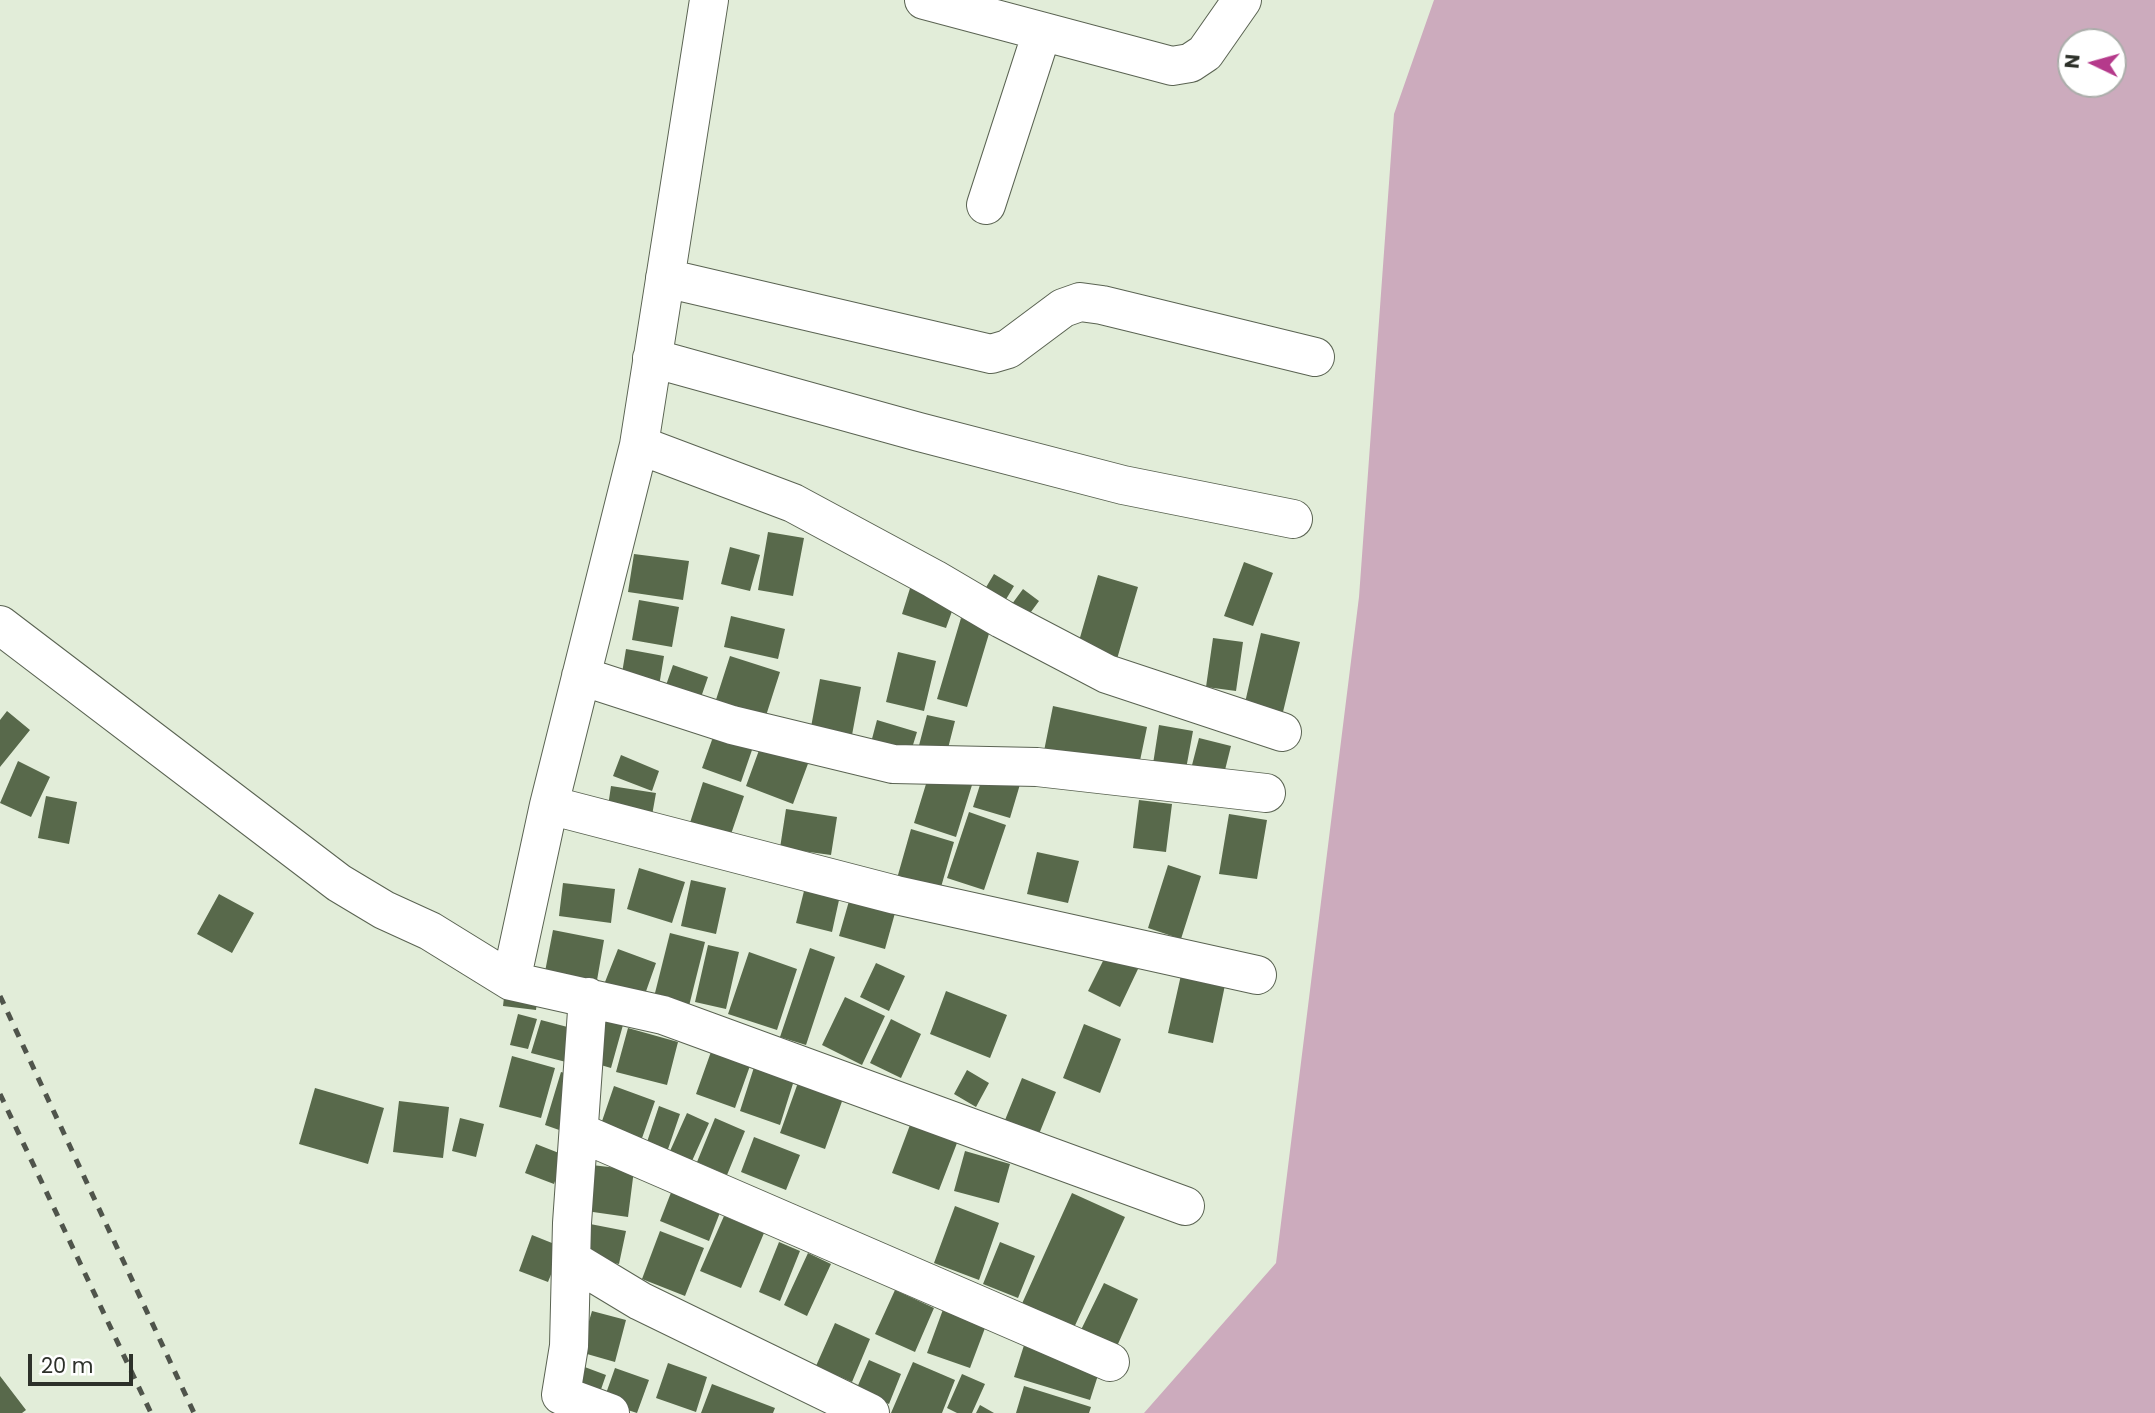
<!DOCTYPE html>
<html>
<head>
<meta charset="utf-8">
<style>
	body { margin:0 }
	#map { position:relative; width:2155px; height:1413px; overflow:hidden; background:#e2edd9; font-family:Poppins,sans-serif }
	canvas { display:block }
	.north { position:absolute; left:2057px; top:28px; width:70px; height:70px; box-sizing:border-box; background:#fff; border:2px solid #abadaa; border-radius:50%; rotate:275deg; font-size:19px; font-weight:700; line-height:28px; text-align:center; color:#2d312a }
	.north::after { content:''; display:block; margin:auto; width:24px; height:32px; background:#b53a8b; clip-path:polygon(50% 0,100% 100%,50% 72%,0 100%) }
	.scale { position:absolute; left:28px; top:1354px; width:105px; height:32px; box-sizing:border-box; border:4px solid #2d312a; border-top:0; padding-left:9px; font-size:21px; line-height:24px; white-space:nowrap; color:#2d312a; -webkit-text-stroke:5px #fff; paint-order:stroke }
</style>
</head>
<body>
<div id="map">
<canvas width="2155" height="1413"></canvas>
<div class="north">N</div>
<div class="scale">20 m</div>
</div>
<script>
const c = document.querySelector('canvas').getContext('2d');
c.lineJoin = 'round';
function fill(path, color) { c.fillStyle = color; c.fill(path, 'evenodd'); }
const toPath = rows => new Path2D(rows.map(r => 'M' + r).join(''));
function strokePath(path, color, width, dash) { c.strokeStyle = color; c.lineWidth = width; c.lineCap = dash ? 'butt' : 'round'; c.setLineDash(dash || []); c.stroke(path); }
const green = toPath([
	[1434,0,2155,0,2155,1413,1144,1413,1276,1263,1359,597,1394,114],
	[2071,42,2113,42,2113,84,2071,84]
]);
const building = toPath([
	[768,532,804,538,793,596,758,590],
	[730,547,760,555,750,591,721,584],
	[634,554,689,561,683,600,628,592],
	[1244,562,1273,573,1253,626,1224,616],
	[994,574,1014,586,1002,606,982,594],
	[1098,575,1138,587,1117,659,1077,648],
	[911,585,956,600,946,628,902,614],
	[1023,589,1039,601,1025,620,1009,608],
	[639,600,679,607,672,647,632,640],
	[731,616,785,629,778,659,724,647],
	[961,618,991,627,967,707,937,699],
	[1261,633,1300,642,1282,716,1244,707],
	[1213,638,1243,642,1236,691,1206,687],
	[626,649,664,656,658,692,620,685],
	[898,652,936,661,924,711,886,702],
	[730,656,780,672,763,725,713,709],
	[673,665,708,677,698,706,663,694],
	[820,679,861,687,852,735,811,727],
	[1053,706,1147,727,1137,775,1043,756],
	[7,711,30,730,0,767,0,720],
	[927,715,955,721,945,760,917,753],
	[877,720,917,732,908,761,869,750],
	[1159,725,1193,731,1186,769,1153,764],
	[713,737,752,750,741,782,702,768],
	[1199,738,1231,746,1223,778,1191,769],
	[762,742,809,761,793,804,746,786],
	[621,755,659,771,652,791,613,776],
	[18,761,50,777,31,817,0,803],
	[985,769,1021,781,1010,818,973,807],
	[930,771,972,785,956,837,914,823],
	[703,782,744,796,728,843,688,829],
	[611,786,656,793,651,821,607,813],
	[46,796,77,802,69,844,38,838],
	[1139,800,1172,804,1166,852,1133,848],
	[786,809,837,817,831,855,780,848],
	[969,812,1006,825,984,890,947,878],
	[1229,814,1267,820,1257,879,1219,874],
	[911,829,954,842,939,894,896,882],
	[1037,852,1079,861,1068,903,1027,894],
	[1168,865,1201,876,1181,939,1148,928],
	[639,868,685,882,672,923,627,909],
	[691,880,726,888,716,934,681,926],
	[563,883,615,889,611,923,559,916],
	[806,883,841,891,832,932,796,923],
	[219,894,254,913,232,953,197,934],
	[849,901,895,913,885,949,839,936],
	[553,930,604,940,596,986,544,977],
	[670,933,705,942,689,1006,654,997],
	[708,945,739,952,726,1009,695,1002],
	[810,948,835,957,806,1045,780,1037],
	[618,949,656,963,644,997,605,982],
	[749,952,797,969,777,1030,728,1014],
	[1107,953,1138,969,1120,1007,1088,991],
	[876,963,905,976,889,1011,860,997],
	[1181,975,1225,985,1213,1043,1168,1033],
	[505,989,538,993,536,1010,503,1006],
	[946,991,1007,1015,990,1058,930,1034],
	[845,997,885,1016,862,1065,822,1045],
	[518,1014,537,1019,528,1049,510,1045],
	[599,1018,623,1025,611,1068,587,1061],
	[891,1019,921,1034,901,1078,870,1063],
	[541,1020,575,1029,566,1062,531,1053],
	[1084,1024,1121,1039,1100,1093,1063,1078],
	[628,1028,678,1042,667,1085,616,1072],
	[712,1049,751,1063,735,1108,696,1094],
	[512,1056,555,1068,541,1118,499,1107],
	[756,1061,796,1074,780,1125,740,1111],
	[967,1070,989,1083,976,1107,954,1094],
	[561,1072,578,1077,562,1131,545,1125],
	[800,1077,845,1093,825,1149,780,1133],
	[1022,1078,1056,1092,1037,1139,1003,1125],
	[614,1086,655,1101,641,1141,600,1127],
	[315,1088,384,1108,368,1164,299,1144],
	[399,1101,449,1107,443,1158,393,1152],
	[659,1106,680,1114,667,1152,646,1145],
	[687,1113,709,1123,688,1170,666,1160],
	[460,1118,484,1124,476,1157,452,1151],
	[715,1118,745,1131,727,1175,697,1162],
	[910,1125,957,1143,939,1190,892,1173],
	[754,1137,800,1155,786,1190,741,1172],
	[536,1144,564,1155,554,1184,525,1173],
	[965,1151,1010,1164,999,1203,954,1191],
	[592,1165,634,1170,628,1217,586,1211],
	[672,1190,721,1210,709,1241,660,1221],
	[1072,1193,1125,1217,1072,1332,1020,1308],
	[955,1206,999,1223,979,1280,934,1263],
	[724,1216,764,1233,741,1288,700,1271],
	[585,1223,626,1231,619,1264,578,1256],
	[660,1231,704,1248,685,1296,642,1279],
	[532,1235,562,1247,548,1282,519,1271],
	[779,1242,800,1251,780,1301,759,1292],
	[1000,1242,1035,1256,1018,1298,983,1284],
	[808,1253,831,1264,807,1316,784,1305],
	[1104,1283,1138,1299,1114,1353,1078,1336],
	[895,1290,934,1308,915,1352,875,1334],
	[945,1304,988,1320,970,1368,927,1353],
	[592,1311,626,1320,615,1362,580,1352],
	[835,1323,870,1339,852,1382,816,1366],
	[1025,1342,1101,1366,1090,1400,1014,1377],
	[869,1360,901,1374,889,1404,856,1390],
	[913,1362,955,1380,942,1413,891,1413],
	[668,1363,707,1377,696,1412,656,1398],
	[582,1366,606,1375,598,1398,573,1389],
	[615,1368,649,1380,637,1413,603,1402],
	[962,1374,985,1384,972,1413,957,1413,947,1408],
	[0,1376,26,1410,22,1413,0,1413],
	[712,1384,775,1408,773,1413,701,1413],
	[1024,1386,1091,1407,1089,1413,1016,1413],
	[980,1405,994,1413,976,1413]
]);
const minor = toPath([
	[924,0,1172,66,1190,63,1205,53,1242,0],
	[986,205,1042,32],
	[665,278,991,354,1008,349,1063,308,1080,302,1102,305,1315,357],
	[652,358,919,432,1123,485,1293,519],
	[639,445,793,503,934,579,1002,619,1107,674,1282,732],
	[0,625,339,883,384,910,430,931,511,981,663,1015,1185,1206],
	[581,676,732,725,893,764,1037,767,1266,793],
	[549,805,896,895,1257,975],
	[511,981,549,805,639,445,709,0],
	[588,997,572,1223,569,1346,561,1395,610,1413],
	[579,1132,1110,1362],
	[572,1260,640,1301,870,1413]
]);
const rail = toPath([
	[0,996,194,1413],
	[0,1094,151,1413]
]);
fill(green, '#ccabbd');
fill(building, '#58694b');
strokePath(minor, '#5a6352', 40);
strokePath(minor, '#fff', 38);
strokePath(rail, '#4f544b', 5, [9, 9]);
</script>
</body>
</html>
